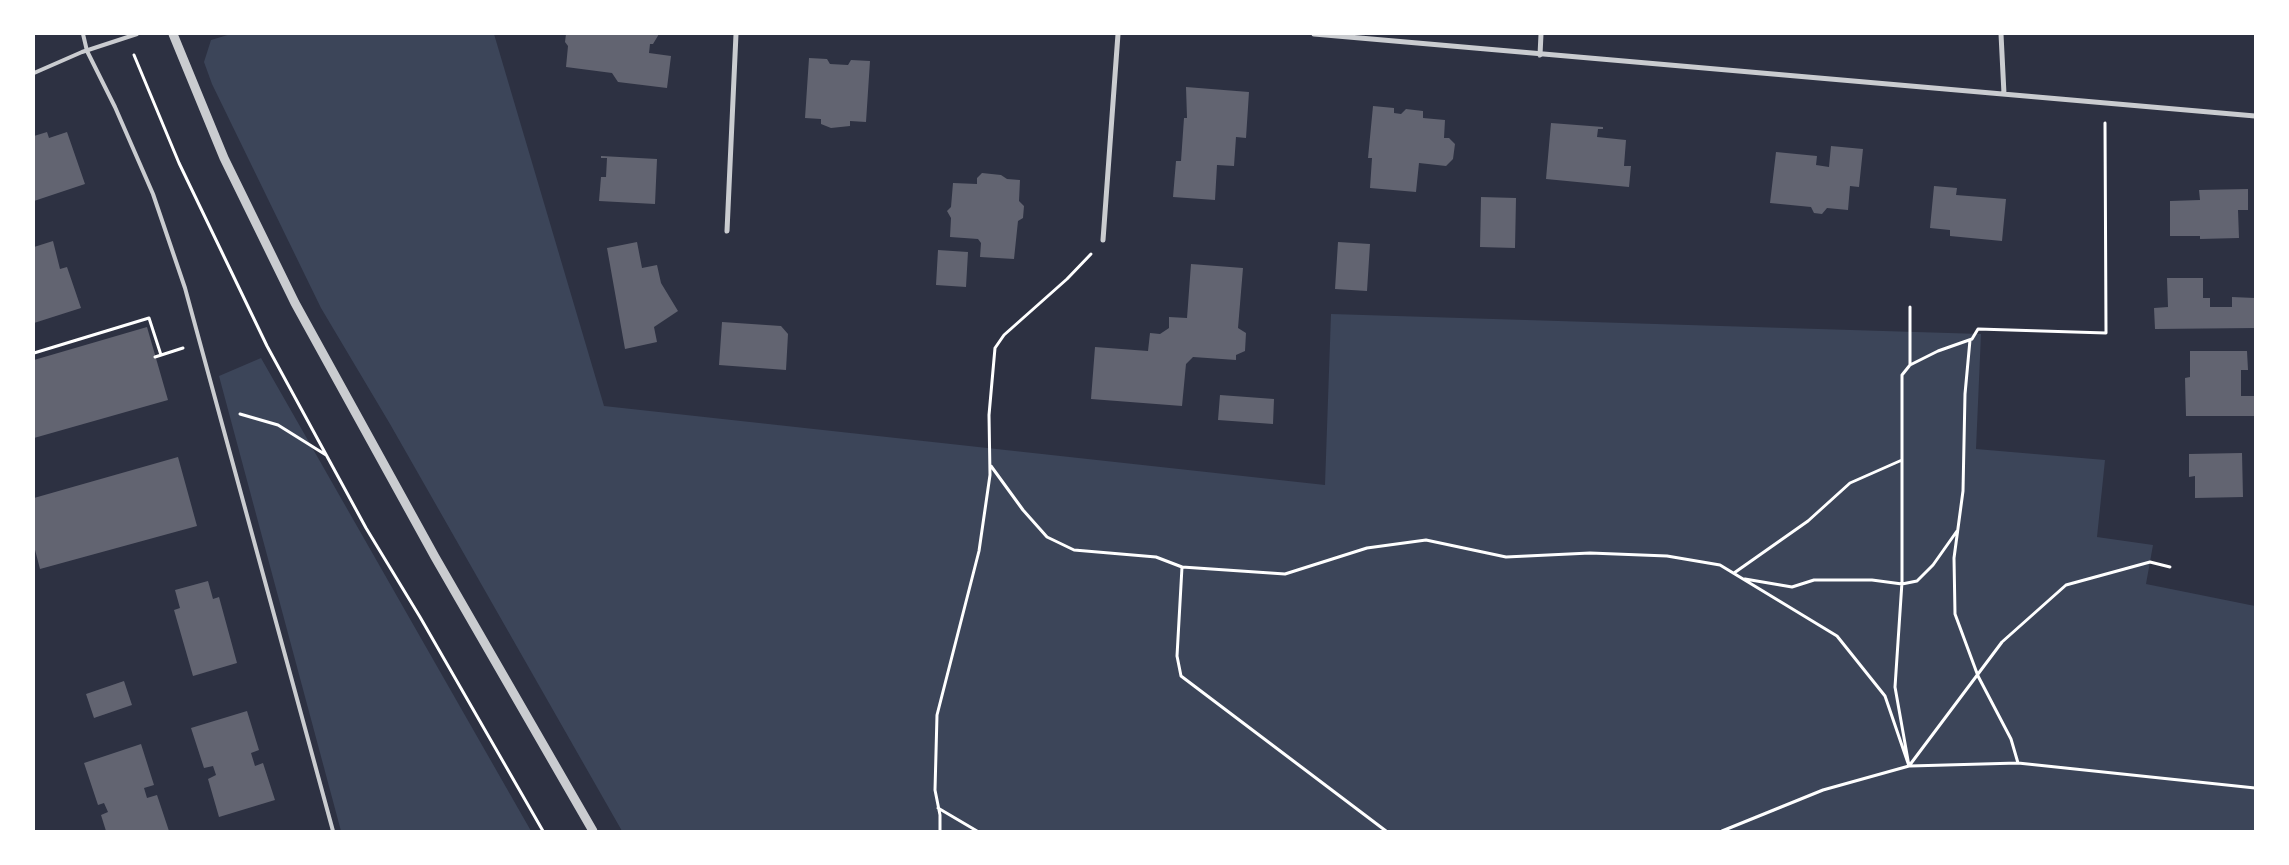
<!DOCTYPE html>
<html>
<head>
<meta charset="utf-8">
<style>
	body { margin:0 }
	#map { position:relative; width:2289px; height:865px; overflow:hidden; background:#2d3142; font-family:Merriweather,serif }
	canvas { display:block }
	.frame { position:absolute; inset:0; border:35px solid #fff; pointer-events:none }
</style>
</head>
<body>
<div id="map">
<canvas width="2289" height="865"></canvas>
<div class="frame"></div>
</div>
<script>
const c = document.querySelector('canvas').getContext('2d');
c.lineJoin = 'round';
function fill(path, color) { c.fillStyle = color; c.fill(path, 'evenodd'); }
const toPath = rows => new Path2D(rows.map(r => 'M' + r).join(''));
function strokePath(path, color, width, dash) { c.strokeStyle = color; c.lineWidth = width; c.lineCap = dash ? 'butt' : 'round'; c.setLineDash(dash || []); c.stroke(path); }
const green = toPath([
	[231,34,494,34,604,406,1325,485,1331,314,1981,334,1976,449,2105,460,2097,537,2153,545,2146,584,2255,606,2255,831,622,831,390,424,321,308,212,84,204,62,211,40],
	[261,358,531,831,341,831,219,376]
]);
const building = toPath([
	[566,34,659,34,653,44,650,44,649,53,671,56,667,88,618,82,612,73,566,67,568,46,565,42],
	[809,58,827,59,830,64,848,65,851,60,870,61,866,122,850,121,850,126,831,128,821,124,821,119,805,118],
	[1186,87,1249,92,1246,138,1236,137,1234,166,1217,165,1215,200,1173,197,1176,161,1181,161,1184,118,1187,118],
	[1373,106,1394,108,1394,113,1401,114,1406,109,1423,111,1423,118,1445,120,1444,138,1449,138,1455,144,1453,159,1446,166,1419,163,1416,192,1370,188,1372,158,1368,158],
	[1551,123,1603,127,1603,129,1598,129,1597,137,1626,140,1624,166,1631,166,1629,187,1546,179],
	[47,132,49,138,67,132,85,184,34,201,34,136],
	[1831,146,1863,149,1859,187,1850,186,1848,210,1827,208,1822,214,1814,213,1811,207,1770,203,1776,152,1817,156,1816,165,1829,167],
	[601,156,657,159,655,204,599,201,601,177,606,177,607,158,601,158],
	[982,173,1001,175,1007,179,1020,180,1019,201,1024,206,1023,218,1018,221,1014,259,980,257,981,243,978,239,950,237,951,218,947,211,951,207,953,183,977,184,977,178],
	[1934,186,1957,188,1956,195,2006,199,2002,241,1950,236,1950,230,1930,228],
	[2248,189,2248,210,2238,210,2239,238,2200,239,2200,236,2170,236,2170,201,2200,200,2199,190],
	[1481,197,1516,198,1515,248,1480,247],
	[53,241,60,269,67,267,81,308,34,323,34,247],
	[637,242,642,268,657,265,661,283,678,311,654,327,657,342,625,349,607,248],
	[1338,242,1370,244,1367,291,1335,289],
	[938,250,968,252,966,287,936,285],
	[1191,264,1243,268,1238,328,1246,333,1245,351,1236,355,1236,360,1193,357,1186,364,1182,406,1091,399,1095,347,1148,351,1150,333,1160,334,1169,328,1169,317,1187,318],
	[2167,278,2203,278,2203,298,2210,298,2210,307,2232,307,2232,297,2255,298,2255,328,2155,329,2154,308,2168,307],
	[722,322,781,326,788,334,786,370,719,365],
	[147,327,168,400,34,438,34,360],
	[2190,351,2247,351,2248,370,2241,370,2241,396,2255,396,2255,416,2186,416,2185,378,2190,377],
	[1220,395,1274,399,1273,424,1218,420],
	[2242,453,2243,497,2195,498,2195,476,2189,477,2189,454],
	[178,457,197,526,40,569,34,546,34,498],
	[208,581,213,599,219,597,237,663,193,676,174,610,180,608,175,590],
	[124,681,132,705,94,718,86,694],
	[247,711,259,750,251,753,255,766,263,763,275,800,219,817,208,779,216,775,213,766,204,768,191,728],
	[141,744,154,785,144,788,147,798,157,795,169,831,106,831,101,815,108,812,104,803,98,805,84,763]
]);
const path = toPath([
	[134,55,179,163,267,346,366,528,420,617,543,831],
	[1910,307,1910,365],
	[1970,340,1965,394,1963,491,1954,558,1955,614,1978,676,2011,739,2018,763],
	[34,353,149,318,161,355],
	[155,357,183,348],
	[240,414,278,425,326,455],
	[991,466,1023,510,1047,537,1074,550,1156,557,1182,567,1177,656,1181,676,1386,831],
	[1182,567,1285,574,1367,548,1426,540,1506,557,1590,553,1667,556,1720,565,1837,636,1885,696,1909,766,1895,687,1902,582,1902,375,1910,365,1938,351,1972,339,1978,329,2106,333,2105,123],
	[1734,573,1808,521,1850,483,1902,460],
	[1745,579,1792,587,1814,580,1872,580,1902,584,1917,581,1933,565,1957,531],
	[1910,766,2018,763,2255,788],
	[938,808,977,831],
	[940,831,940,815,935,790,937,715,979,551,990,475,989,415,995,348,1004,335,1067,279,1091,254],
	[1722,831,1823,790,1909,766,2002,642,2066,585,2150,562,2170,567]
]);
const service = toPath([
	[83,34,87,51,115,107,153,194,185,288,333,831],
	[34,73,82,52,137,34]
]);
const minor = toPath([
	[1314,34,2255,116],
	[2001,34,2004,94],
	[1540,55,1541,34],
	[727,231,736,34],
	[1103,240,1118,34]
]);
const tertiary = toPath([
	[173,34,224,158,295,303,435,557,593,831]
]);
fill(green, '#3c4559');
fill(building, '#626471');
strokePath(path, '#fff', 3);
strokePath(service, '#caccd0', 4);
strokePath(minor, '#caccd0', 5);
strokePath(tertiary, '#caccd0', 9);
</script>
</body>
</html>
